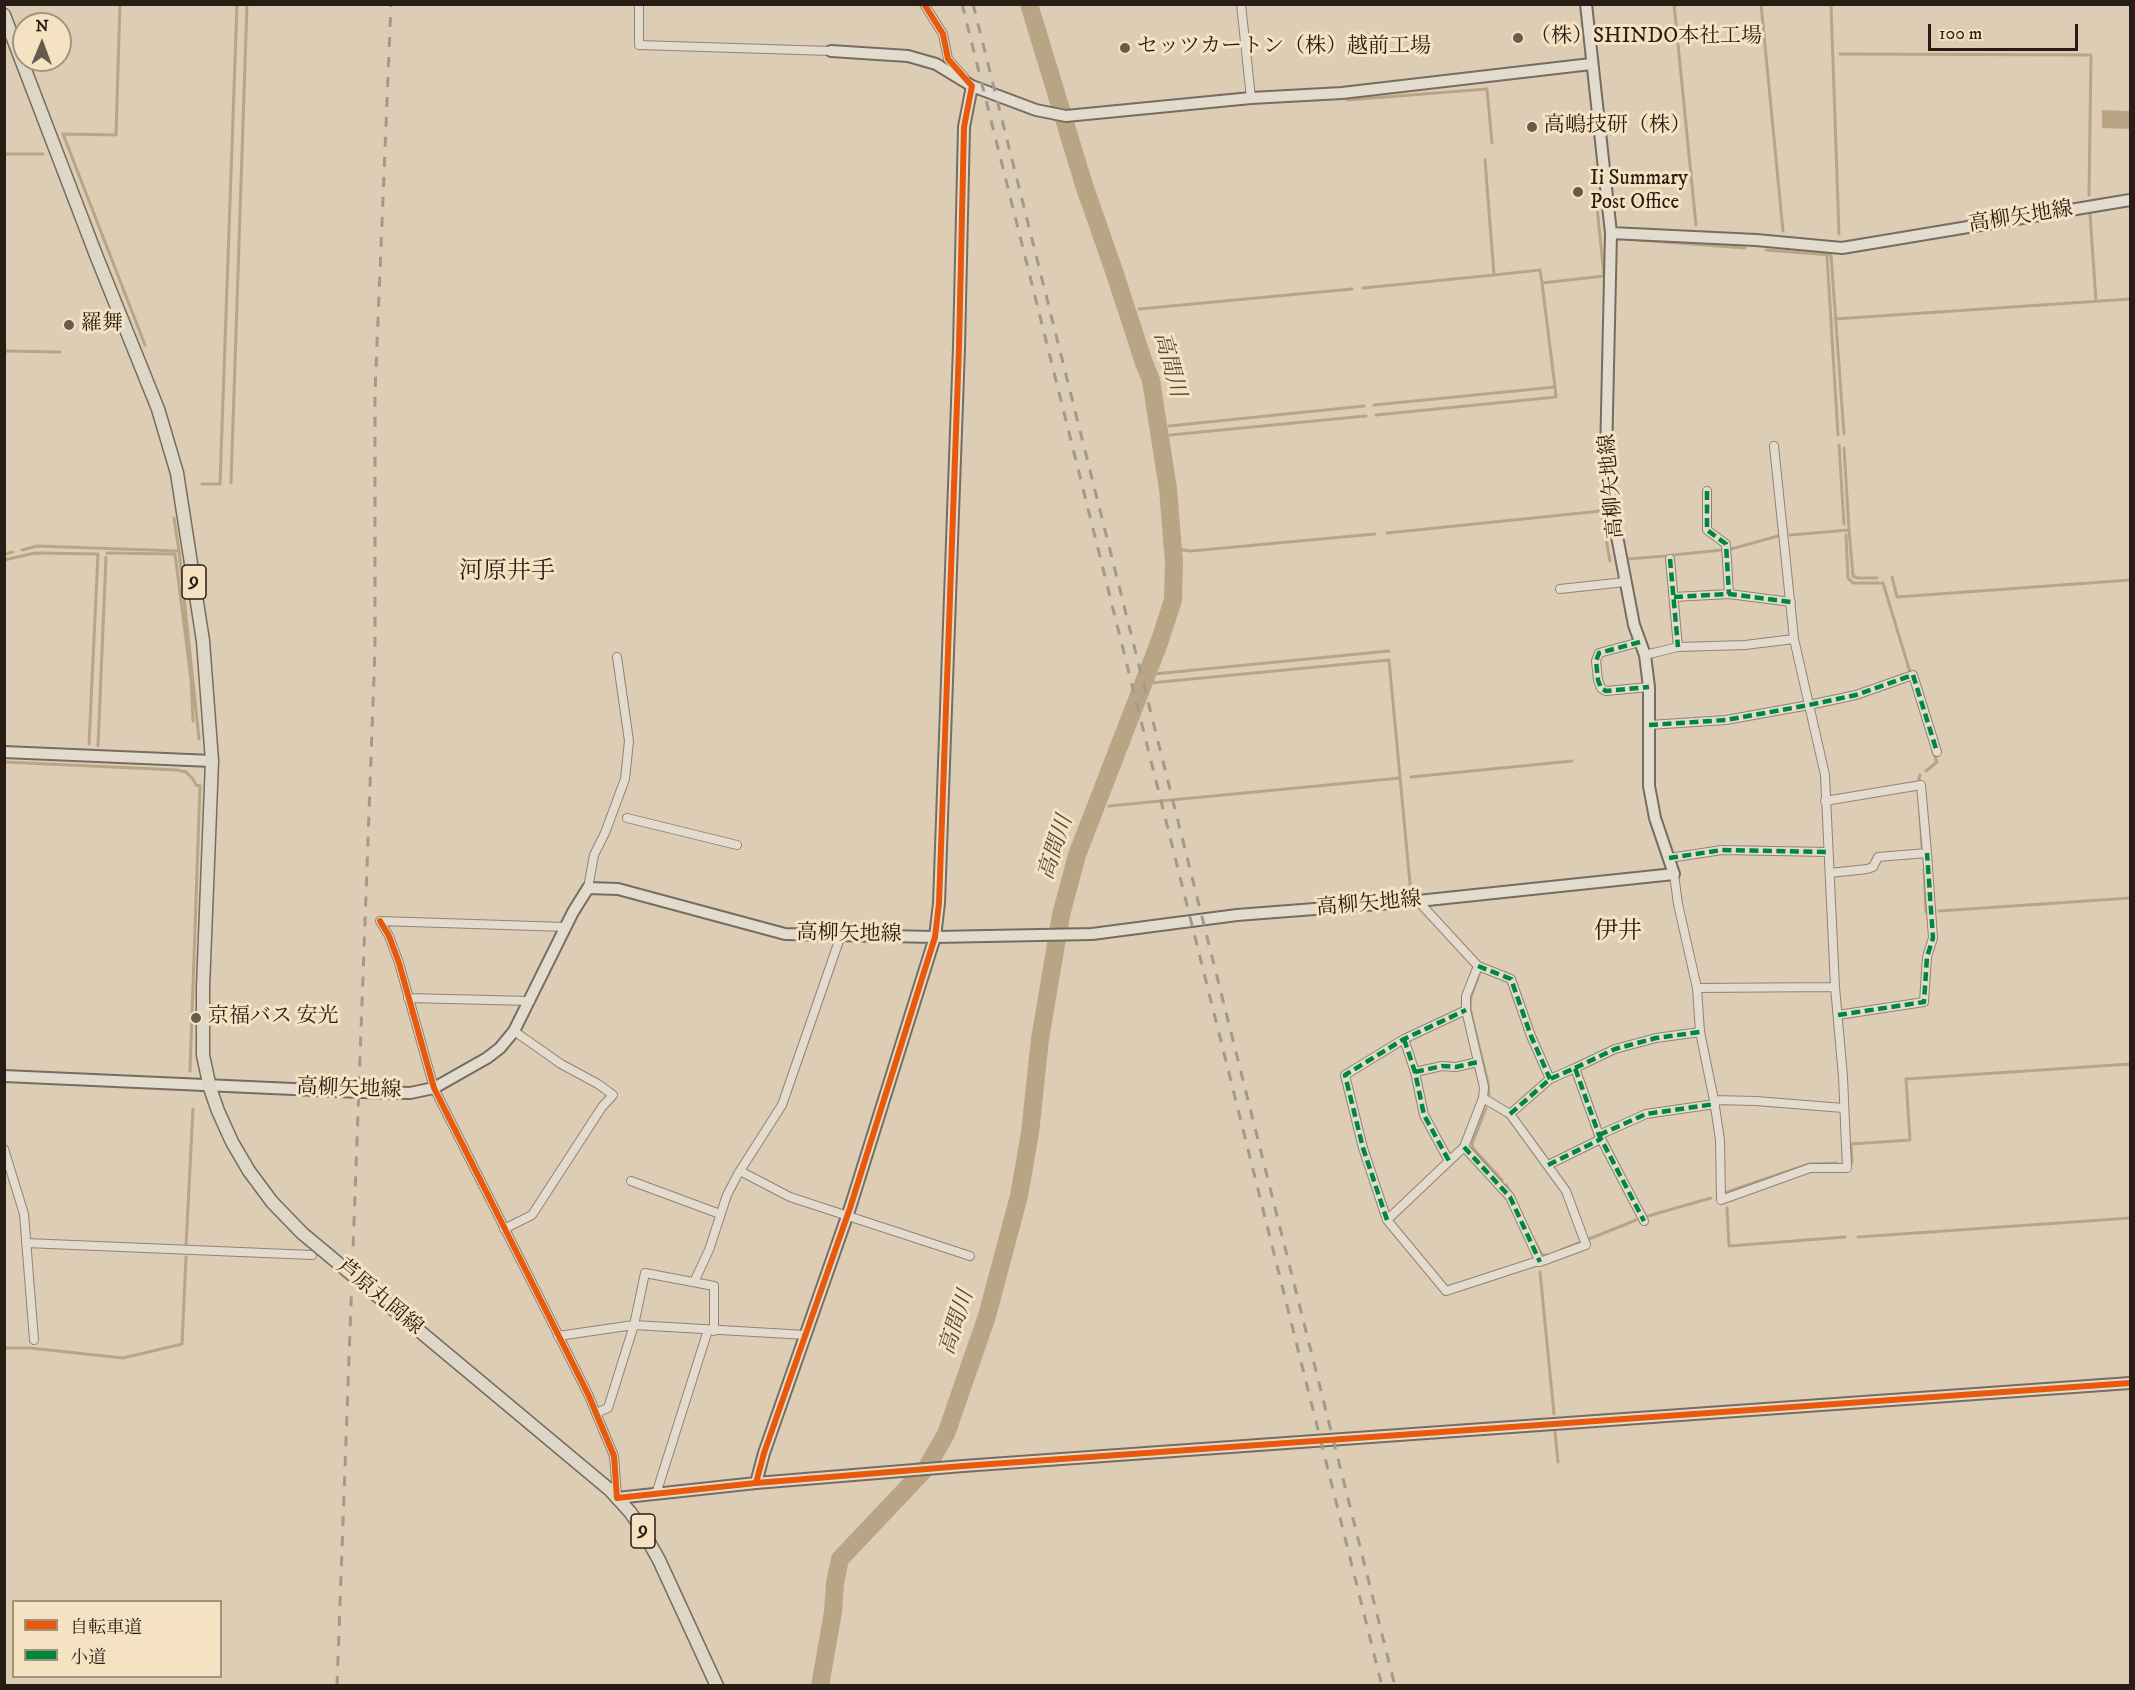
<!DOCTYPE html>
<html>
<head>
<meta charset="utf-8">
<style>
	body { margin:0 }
	#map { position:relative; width:2135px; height:1690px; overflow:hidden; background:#dccdb4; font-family:"IM FELL DW Pica","Noto Serif JP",serif }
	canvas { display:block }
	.frame { position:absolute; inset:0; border:6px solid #271d15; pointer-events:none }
	.legend { position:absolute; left:12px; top:1600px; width:210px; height:78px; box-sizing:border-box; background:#f4e2c3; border:2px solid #a2937d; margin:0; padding:8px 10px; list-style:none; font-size:18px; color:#271d15 }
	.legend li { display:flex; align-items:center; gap:12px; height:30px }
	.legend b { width:30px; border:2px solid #a2937d }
	.north { position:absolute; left:12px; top:12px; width:60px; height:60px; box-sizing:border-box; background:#f4e2c3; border:2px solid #a2937d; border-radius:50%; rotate:1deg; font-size:16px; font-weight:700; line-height:24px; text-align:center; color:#271d15 }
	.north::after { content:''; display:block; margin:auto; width:21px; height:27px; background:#665b4d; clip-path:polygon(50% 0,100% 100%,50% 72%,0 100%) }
	.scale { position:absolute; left:1928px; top:24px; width:150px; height:27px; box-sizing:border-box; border:3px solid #271d15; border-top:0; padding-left:8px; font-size:18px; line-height:21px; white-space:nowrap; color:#271d15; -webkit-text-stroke:4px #f4e2c3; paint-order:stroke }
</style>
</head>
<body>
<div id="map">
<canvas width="2135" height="1690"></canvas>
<div class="frame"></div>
<ul class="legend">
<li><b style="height:8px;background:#e8590c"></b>自転車道</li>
<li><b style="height:8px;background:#00873e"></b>小道</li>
</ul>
<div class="north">N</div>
<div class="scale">100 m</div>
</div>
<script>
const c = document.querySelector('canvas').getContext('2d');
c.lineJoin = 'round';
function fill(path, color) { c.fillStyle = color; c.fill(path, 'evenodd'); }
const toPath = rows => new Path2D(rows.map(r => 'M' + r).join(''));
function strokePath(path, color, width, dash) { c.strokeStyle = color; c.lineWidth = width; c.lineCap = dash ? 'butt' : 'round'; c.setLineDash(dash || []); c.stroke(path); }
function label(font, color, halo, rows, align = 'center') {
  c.font = font + ' "IM FELL DW Pica","Noto Serif JP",serif'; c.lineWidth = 6; c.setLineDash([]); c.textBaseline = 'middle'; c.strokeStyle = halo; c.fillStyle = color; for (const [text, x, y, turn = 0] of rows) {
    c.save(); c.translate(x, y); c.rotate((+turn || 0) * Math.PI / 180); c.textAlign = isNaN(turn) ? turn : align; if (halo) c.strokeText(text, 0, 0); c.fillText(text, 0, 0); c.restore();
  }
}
const water = toPath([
	[2102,110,2130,111,2130,129,2102,128]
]);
const stream = toPath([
	[120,4,116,135,63,134,145,345],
	[1674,4,1696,225],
	[1761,4,1783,231],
	[1831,4,1839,234],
	[1840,54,2091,55,2089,195],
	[1347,100,1487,89,1492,143],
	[4,154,43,154],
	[2090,214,2096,301],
	[1638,240,1745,248],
	[1766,250,1831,255,1844,434],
	[1827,256,1838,435],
	[1494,275,1540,270,1542,283,1604,276,1597,207],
	[1363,288,1494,275,1485,160],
	[1139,309,1352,289],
	[1835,319,2130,299],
	[4,351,60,352],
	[1374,405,1555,387,1542,283],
	[1376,415,1556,397,1555,387],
	[1169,426,1364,406],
	[1170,435,1366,416],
	[1839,445,1844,524],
	[1844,448,1849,530],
	[231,483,247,4],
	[202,484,220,484,237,4],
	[1387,533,1601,511,1610,561],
	[1790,535,1849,530,1853,576,1858,578,1877,578],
	[1846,535,1848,578,1853,583,1883,583,1910,672],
	[1172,549,1191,551,1375,534],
	[1731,549,1778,536],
	[22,550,37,546,179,551,174,518],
	[179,551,199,739],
	[107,553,175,554,191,679,193,721],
	[4,554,13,552],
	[1673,555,1722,550],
	[1628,559,1666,556],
	[4,560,35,553,98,554,89,744],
	[1892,577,1897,597,2130,580],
	[1154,674,1389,651],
	[1150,683,1389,660,1411,894],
	[98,746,106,557],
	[4,762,177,770,186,772,193,779,196,785,200,786,190,1071],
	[1926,771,1937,762,1933,752],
	[1411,777,1572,761],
	[1918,782,1920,775],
	[1109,806,1400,778],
	[1920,813,1922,847],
	[1924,869,1926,912],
	[1939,911,2130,898],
	[1480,972,1471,997,1470,1008,1488,1083,1489,1096],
	[1486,1108,1472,1144,1473,1148,1502,1180],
	[1852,1162,1851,1144,1910,1140,1906,1079,2130,1064],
	[1506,1185,1516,1203],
	[1727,1192,1809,1164,1837,1163],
	[1727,1208,1729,1246,1845,1237],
	[1648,1216,1711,1198],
	[1526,1225,1542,1255,1550,1255],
	[1858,1237,2130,1218],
	[1589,1239,1636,1220],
	[186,1246,193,1109],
	[1561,1250,1579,1243],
	[1540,1272,1554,1414],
	[4,1348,30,1348,123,1358,182,1344,186,1257],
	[1555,1432,1558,1462]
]);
const river = toPath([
	[820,1686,833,1612,835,1583,840,1559,927,1467,946,1434,987,1316,1019,1196,1030,1133,1040,1039,1061,915,1077,855,1159,643,1173,600,1174,563,1168,489,1151,380,1144,363,1114,271,1084,185,1029,4]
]);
const street = toPath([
	[639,4,639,45,831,51],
	[924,4,943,34,948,59,965,78],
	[1241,4,1251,98],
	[1707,491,1707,530,1726,544,1729,594],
	[1670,559,1678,647],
	[1560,589,1625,582],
	[1674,597,1729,594,1791,602],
	[1640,642,1599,653,1596,661,1598,680,1601,688,1606,691,1649,687],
	[1645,655,1678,647,1745,645,1794,639],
	[1649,725,1726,720,1809,705,1856,695,1913,675,1937,752],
	[1825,801,1921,785,1927,853,1878,857,1873,867,1867,869,1830,873],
	[627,818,737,845],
	[1669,858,1722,850,1828,852],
	[1674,874,1678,904,1697,988,1700,1032,1714,1100,1720,1140,1721,1200,1810,1168,1847,1168,1843,1077,1835,987,1825,775,1794,639,1774,446],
	[588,888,594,855,605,833,625,779,629,741,617,657],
	[380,921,389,936,399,963,434,1088,588,1394,614,1456,617,1496],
	[380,921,566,927],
	[1478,966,1511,979,1531,1036,1550,1079],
	[1697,988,1835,987],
	[408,998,530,1001],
	[1466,1010,1404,1039,1345,1075,1363,1148,1387,1220,1446,1291,1535,1262,1540,1262,1586,1245,1566,1191,1510,1114,1483,1098],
	[1838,1015,1924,1002,1927,957,1933,938,1927,853],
	[1404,1039,1415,1072,1424,1115,1449,1161],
	[1575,1068,1615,1049,1656,1038,1700,1032],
	[1415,1072,1442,1066,1456,1067,1478,1062],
	[1714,1100,1756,1101,1843,1108],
	[1510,1114,1550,1079,1575,1068,1599,1135,1644,1221],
	[1599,1135,1646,1114,1715,1104],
	[1464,1147,1510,1197,1540,1262],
	[4,1149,24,1214,34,1340],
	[1548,1165,1601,1139],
	[740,1171,790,1197,970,1256],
	[631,1181,720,1214],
	[1387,1220,1464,1147,1483,1098,1484,1087,1466,1010,1466,996,1478,966,1418,901],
	[504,1229,532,1215,602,1107,613,1095,598,1084,561,1064,514,1031],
	[26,1243,312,1255],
	[694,1282,709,1250,727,1195,738,1174,782,1105,841,935],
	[558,1336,634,1325,645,1273,714,1286,714,1331],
	[596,1413,608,1408,634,1325,806,1335],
	[656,1494,708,1330]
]);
const secondary = toPath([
	[831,51,908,56,936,64,972,86,1036,110,1066,116,1251,98,1342,93,1591,64],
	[1611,233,1756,240,1842,248,2130,200],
	[4,752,212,761],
	[4,1076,360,1092,410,1093,434,1088,487,1058,500,1048,514,1031,573,912,588,888,618,889,785,934,935,937,1092,934,1237,915,1418,901,1674,874,1655,818,1649,786,1649,687,1645,655,1634,625,1612,510,1606,456,1611,233,1586,4],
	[756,1483,764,1453,850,1208,935,937,939,903,959,347,964,127,972,86],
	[617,1498,756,1483,963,1466,2130,1383]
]);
const primary = toPath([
	[4,15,96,255,158,409,177,473,203,641,212,761,203,987,203,1055,210,1088,218,1111,232,1142,249,1171],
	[495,1394,610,1490,630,1512,640,1526,659,1560,717,1686]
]);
const rail = toPath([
	[962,4,1382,1686],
	[973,4,1395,1686],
	[337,1686,375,649,375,393,391,4]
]);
const primaryBridge = toPath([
	[249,1171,272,1202,302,1233,495,1394]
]);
const quiet = toPath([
	[1707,491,1707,530,1726,544,1729,594],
	[1670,559,1678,647],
	[1674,597,1729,594,1791,602],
	[1640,642,1599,653,1596,661,1598,680,1601,688,1606,691,1649,687],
	[1649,725,1726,720,1809,705,1856,695,1913,675,1937,752],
	[1669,858,1722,850,1828,852],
	[1478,966,1511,979,1531,1036,1550,1079],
	[1838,1015,1924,1002,1927,957,1933,938,1927,853],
	[1404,1039,1415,1072,1424,1115,1449,1161],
	[1575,1068,1615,1049,1656,1038,1700,1032],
	[1415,1072,1442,1066,1456,1067,1478,1062],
	[1510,1114,1550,1079,1575,1068,1599,1135,1644,1221],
	[1599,1135,1646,1114,1715,1104],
	[1464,1147,1510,1197,1540,1262],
	[1548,1165,1601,1139],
	[1387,1220,1363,1148,1345,1075,1404,1039,1466,1010]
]);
const cycleway = toPath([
	[380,921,389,936,399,963,434,1088,588,1394,614,1456,617,1498,756,1483,963,1466,2130,1383],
	[756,1483,764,1453,850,1208,935,937,939,903,959,347,964,127,972,86,948,59,943,34,924,4]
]);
const markers = [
	[1518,38,6,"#665b4d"],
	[1125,48,6,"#665b4d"],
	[1532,127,6,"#665b4d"],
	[1578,192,6,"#665b4d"],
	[69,325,6,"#665b4d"],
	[196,1018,6,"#665b4d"]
];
const shields = [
	[194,582,24],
	[643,1531,24]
];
const shieldNames = [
	["9",194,582],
	["9",643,1531]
];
const poiNames = [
	["（株）SHINDO本社工場",1530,38],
	["セッツカートン（株）越前工場",1137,48],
	["高嶋技研（株）",1544,127],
	["Ii Summary",1590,180],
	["Post Office",1590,204],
	["羅舞",81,325],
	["京福バス 安光",208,1018]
];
const streetNames = [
	["高柳矢地線",2021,218,-9],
	["高柳矢地線",1613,486,-95],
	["高柳矢地線",1369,905,-5],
	["高柳矢地線",849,935,1],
	["高柳矢地線",349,1090,2],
	["芦原丸岡線",379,1298,40]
];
const waterNames = [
	["高間川",1168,365,75],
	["高間川",1057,848,-72],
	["高間川",958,1323,-72]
];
const quarterNames = [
	["河原井手",507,573],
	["伊井",1618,933]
];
fill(water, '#b9a586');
strokePath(stream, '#b9a586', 3);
strokePath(river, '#b9a586', 18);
strokePath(street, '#8e8476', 10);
strokePath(secondary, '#756d60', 14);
strokePath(primary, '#756d60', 15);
strokePath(street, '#e3dbce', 8);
strokePath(secondary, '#e3dbce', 10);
strokePath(primary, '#ded6c6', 12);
strokePath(rail, '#a09a8f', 3, [10, 10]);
strokePath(primaryBridge, '#756d60', 15, []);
strokePath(primaryBridge, '#ded6c6', 12);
strokePath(quiet, '#00873e', 4.5, [9, 4.5]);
strokePath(cycleway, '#e8590c', 6);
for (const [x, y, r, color] of markers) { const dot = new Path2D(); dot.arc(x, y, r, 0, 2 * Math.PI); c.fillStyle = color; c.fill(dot); strokePath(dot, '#f4e2c3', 2); }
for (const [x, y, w] of shields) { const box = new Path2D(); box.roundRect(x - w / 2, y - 17, w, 34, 4.5); c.fillStyle = '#f4e2c3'; c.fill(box); strokePath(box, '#271d15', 1.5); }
label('bold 20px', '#271d15', null, shieldNames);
label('21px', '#271d15', '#f4e2c3', poiNames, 'left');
label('21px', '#271d15', '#f4e2c3', streetNames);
label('italic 22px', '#554736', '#f4e2c3', waterNames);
label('24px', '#271d15', '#f4e2c3', quarterNames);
</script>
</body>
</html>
